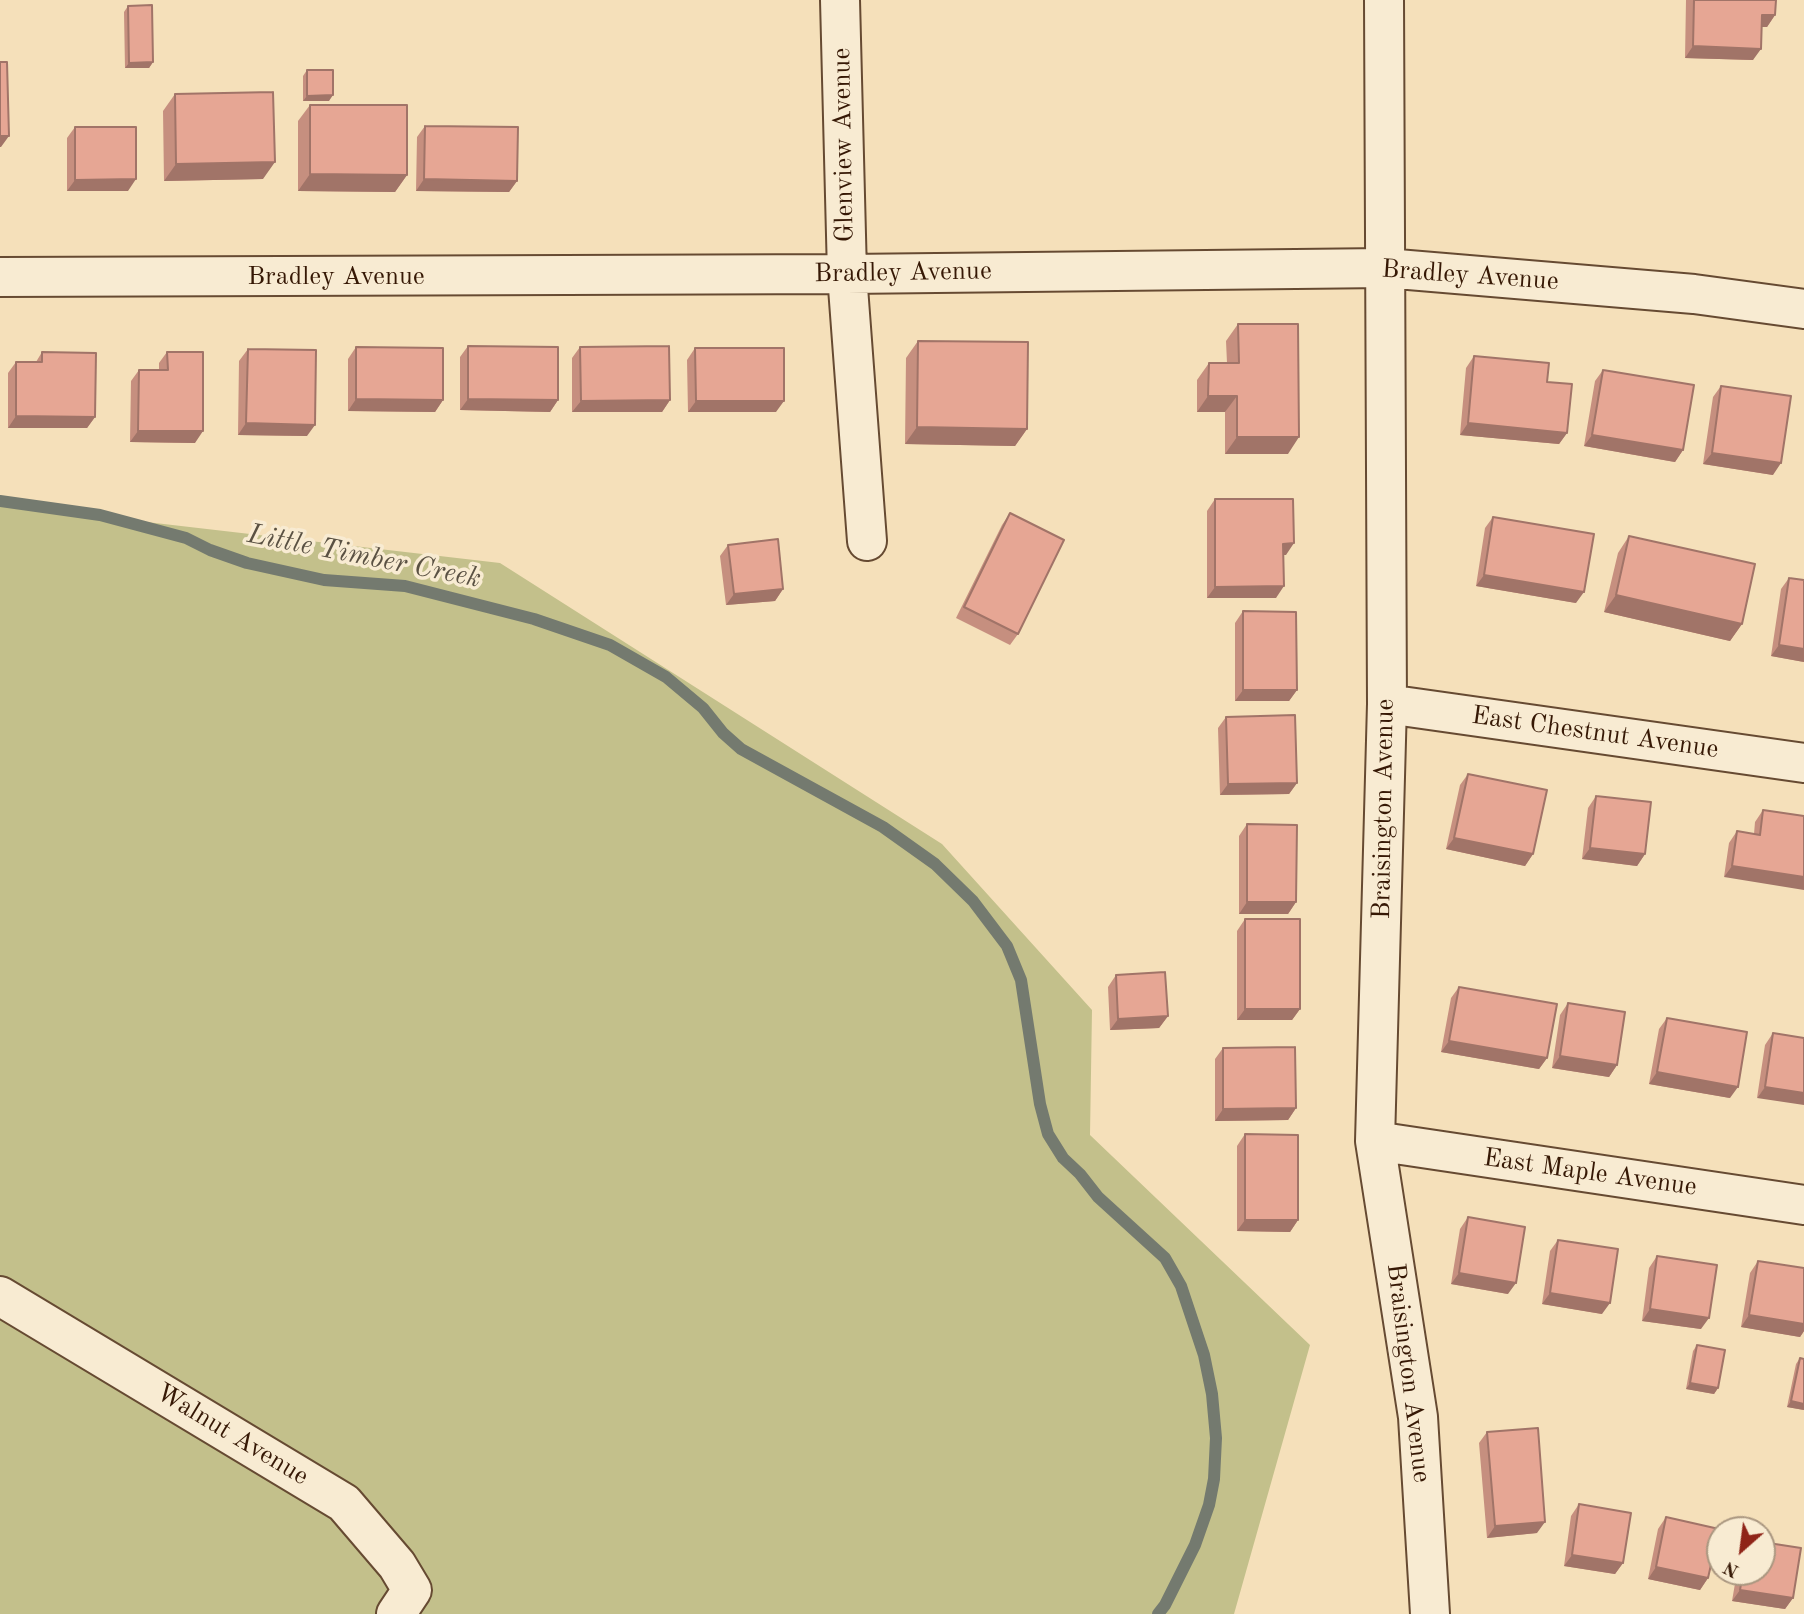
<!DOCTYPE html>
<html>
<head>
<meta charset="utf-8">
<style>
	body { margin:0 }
	#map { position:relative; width:1804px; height:1614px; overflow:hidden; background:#f5e0ba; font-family:"Old Standard TT",serif }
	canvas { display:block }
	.north { position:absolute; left:1706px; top:1516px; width:70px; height:70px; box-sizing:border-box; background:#f8ebd2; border:2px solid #aa9780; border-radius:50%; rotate:208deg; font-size:19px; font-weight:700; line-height:28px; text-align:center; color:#361805 }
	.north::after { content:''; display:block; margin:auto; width:24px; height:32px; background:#8f2418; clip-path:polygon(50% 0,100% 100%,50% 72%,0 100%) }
</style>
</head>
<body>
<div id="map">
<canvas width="1804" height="1614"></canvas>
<div class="north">N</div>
</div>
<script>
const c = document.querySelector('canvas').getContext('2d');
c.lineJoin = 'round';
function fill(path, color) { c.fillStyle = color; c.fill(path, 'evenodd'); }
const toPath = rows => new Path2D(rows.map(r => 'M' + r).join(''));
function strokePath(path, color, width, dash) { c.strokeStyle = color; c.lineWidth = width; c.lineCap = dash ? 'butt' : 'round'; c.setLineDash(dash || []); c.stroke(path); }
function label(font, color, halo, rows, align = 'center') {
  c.font = font + ' "Old Standard TT",serif'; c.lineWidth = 7; c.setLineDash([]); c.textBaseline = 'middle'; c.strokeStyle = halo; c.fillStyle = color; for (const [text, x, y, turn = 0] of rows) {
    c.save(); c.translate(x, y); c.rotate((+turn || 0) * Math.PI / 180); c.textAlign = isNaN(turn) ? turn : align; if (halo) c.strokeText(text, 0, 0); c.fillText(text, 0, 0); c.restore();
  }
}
const green = toPath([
	[0,505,500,563,942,844,1092,1010,1090,1135,1310,1345,1234,1614,0,1614]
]);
const stream = toPath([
	[0,501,100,515,186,538,210,550,247,563,324,580,405,586,534,619,610,645,666,677,703,708,723,733,741,749,883,827,935,864,973,901,1007,946,1021,980,1040,1104,1048,1134,1063,1158,1080,1174,1098,1197,1165,1258,1181,1286,1204,1355,1212,1394,1216,1438,1214,1479,1209,1505,1195,1545,1165,1605,1158,1614]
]);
const minor = toPath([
	[840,0,847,274,867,541],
	[1384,0,1387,704,1375,1141,1418,1417,1430,1614],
	[0,277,847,274,1385,268,1694,294,1804,309],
	[1387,704,1804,763],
	[1375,1141,1804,1205],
	[0,1296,344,1503,397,1565,412,1590,396,1614]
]);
const wall = toPath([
	[1686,0,1776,0,1775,15,1767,27,1762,27,1753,60,1685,58],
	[128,6,153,62,149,68,125,68,124,12],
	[307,70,329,101,303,101,303,76],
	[175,94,263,179,164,181,163,111],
	[310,105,407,175,395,192,298,191,298,121],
	[425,126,517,181,509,192,416,191,417,137],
	[75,127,128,191,67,191,67,138],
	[1238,324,1288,454,1225,454,1225,412,1197,412,1197,380,1209,363,1227,363,1226,341],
	[918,341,1027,429,1015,446,905,444,906,358],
	[468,346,558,400,550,412,460,410,460,357],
	[356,347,443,400,435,412,348,411,348,359],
	[580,347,670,400,662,412,572,412,572,358],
	[695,348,776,412,688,412,687,360],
	[248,349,307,436,238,435,239,361],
	[42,352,95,417,87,428,8,428,8,373,16,362,36,362],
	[167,352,195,443,130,442,131,381,139,370,159,370,159,363],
	[1474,356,1547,382,1567,433,1559,444,1460,435,1466,368],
	[1603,370,1683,450,1675,462,1584,446,1595,381],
	[1721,386,1773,475,1703,464,1713,397],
	[1215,499,1286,555,1283,555,1276,598,1207,598,1207,511],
	[1010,513,1018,634,1010,645,956,618,1002,525],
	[1493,517,1576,603,1476,586,1485,528],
	[1629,536,1742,624,1730,641,1604,612,1618,553],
	[728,545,783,589,775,601,726,605,720,556],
	[1789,578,1804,662,1771,656,1781,589],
	[1243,611,1297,690,1289,701,1235,701,1235,623],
	[1226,717,1297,783,1289,794,1220,795,1218,728],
	[1468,774,1533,854,1525,866,1446,849,1460,785],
	[1596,796,1645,854,1637,866,1582,859,1588,808],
	[1763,810,1804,816,1724,877,1729,843,1737,831,1754,834,1755,822],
	[1247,824,1296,902,1288,914,1239,914,1239,836],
	[1245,919,1300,1009,1292,1020,1237,1020,1237,931],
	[1116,975,1168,1016,1159,1028,1110,1030,1108,987],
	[1459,987,1547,1058,1539,1069,1441,1052,1451,998],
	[1568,1003,1617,1065,1609,1077,1552,1068,1560,1015],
	[1667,1018,1730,1098,1649,1084,1659,1029],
	[1773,1033,1804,1038,1757,1098,1765,1045],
	[1223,1048,1296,1108,1288,1120,1215,1121,1215,1059],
	[1245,1134,1298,1220,1290,1232,1237,1231,1237,1146],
	[1468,1217,1508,1294,1451,1284,1460,1229],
	[1558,1240,1602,1314,1542,1304,1550,1251],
	[1657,1256,1701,1329,1642,1321,1649,1268],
	[1758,1261,1804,1268,1804,1331,1800,1337,1741,1327,1750,1273],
	[1697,1345,1718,1388,1714,1394,1686,1389,1693,1351],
	[1800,1358,1804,1359,1804,1410,1787,1407,1796,1364],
	[1487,1432,1537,1533,1487,1538,1479,1443],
	[1579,1504,1623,1563,1615,1574,1564,1566,1571,1516],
	[1666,1517,1708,1578,1700,1590,1648,1579,1658,1529],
	[1737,1572,1762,1572,1793,1598,1785,1609,1732,1601]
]);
const shadedWall = toPath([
	[1762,15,1775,15,1767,27,1754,27],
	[1693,46,1761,49,1753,60,1685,58],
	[153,62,149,68,125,68,129,63],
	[333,95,329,101,303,101,307,96],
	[0,136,9,136,1,147,0,147],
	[275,162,263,179,164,181,176,164],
	[310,174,407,175,395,192,298,191],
	[136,179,128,191,67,191,75,180],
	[424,179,517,181,509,192,416,191],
	[1208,396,1237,396,1225,412,1197,412],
	[356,399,443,400,435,412,348,411],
	[468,399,558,400,550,412,460,410],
	[670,400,662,412,572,412,581,401],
	[696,401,784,401,776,412,688,412],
	[16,416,95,417,87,428,8,428],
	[246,423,315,425,307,436,238,435],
	[1468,423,1567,433,1559,444,1460,435],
	[917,427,1027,429,1015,446,905,444],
	[138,431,203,431,195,443,130,442],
	[1592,435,1683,450,1675,462,1584,446],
	[1237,437,1299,437,1288,454,1225,454],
	[1712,453,1781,463,1773,475,1703,464],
	[1294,543,1286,555,1275,555,1283,544],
	[1484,575,1584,592,1576,603,1476,586],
	[1284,586,1276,598,1207,598,1215,587],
	[783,589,775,601,726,605,734,594],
	[1616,595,1742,624,1730,641,1604,612],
	[1779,645,1804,649,1804,662,1771,656],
	[1243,690,1297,690,1289,701,1235,701],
	[1297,783,1289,794,1220,795,1228,784],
	[1454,838,1533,854,1525,866,1446,849],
	[1590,848,1645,854,1637,866,1582,859],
	[1732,866,1804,877,1804,890,1724,877],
	[1247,902,1296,902,1288,914,1239,914],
	[1245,1009,1300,1009,1292,1020,1237,1020],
	[1168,1016,1159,1028,1110,1030,1118,1019],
	[1449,1041,1547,1058,1539,1069,1441,1052],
	[1560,1056,1617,1065,1609,1077,1552,1068],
	[1657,1072,1738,1087,1730,1098,1649,1084],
	[1765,1087,1804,1093,1804,1105,1757,1098],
	[1296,1108,1288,1120,1215,1121,1223,1109],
	[1245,1220,1298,1220,1290,1232,1237,1231],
	[1459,1273,1516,1283,1508,1294,1451,1284],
	[1550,1293,1610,1303,1602,1314,1542,1304],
	[1650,1309,1709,1318,1701,1329,1642,1321],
	[1749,1315,1804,1324,1804,1331,1800,1337,1741,1327],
	[1690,1383,1718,1388,1714,1394,1686,1389],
	[1791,1401,1804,1404,1804,1410,1787,1407],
	[1545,1522,1537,1533,1487,1538,1495,1526],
	[1572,1555,1623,1563,1615,1574,1564,1566],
	[1656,1567,1708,1578,1700,1590,1648,1579],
	[1740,1590,1793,1598,1785,1609,1732,1601]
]);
const building = toPath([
	[1694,0,1776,0,1775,15,1762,15,1761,49,1693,46,1694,0],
	[152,5,153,62,129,63,128,6,152,5],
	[0,62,7,62,9,136,0,136,0,62],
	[307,70,333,70,333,95,307,96,307,70],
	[273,92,275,162,176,164,175,94,273,92],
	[310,105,407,105,407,175,310,174,310,105],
	[425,126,518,127,517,181,424,179,425,126],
	[75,127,136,127,136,179,75,180,75,127],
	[1238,324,1298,324,1299,437,1237,437,1237,396,1208,396,1209,363,1239,363,1238,324],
	[918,341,1028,342,1027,429,917,427,918,341],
	[468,346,558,347,558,400,468,399,468,346],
	[669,346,670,400,581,401,580,347,669,346],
	[356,347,443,348,443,400,356,399,356,347],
	[695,348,784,348,784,401,696,401,695,348],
	[248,349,316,350,315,425,246,423,248,349],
	[42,352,96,353,95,417,16,416,16,362,42,362,42,352],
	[167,352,203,352,203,431,138,431,139,370,168,370,167,352],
	[1474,356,1549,363,1547,382,1572,384,1567,433,1468,423,1474,356],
	[1603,370,1694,385,1683,450,1592,435,1603,370],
	[1721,386,1791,396,1781,463,1712,453,1721,386],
	[1215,499,1293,499,1294,543,1283,544,1284,586,1215,587,1215,499],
	[1010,513,1064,540,1018,634,964,607,1010,513],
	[1493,517,1594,534,1584,592,1484,575,1493,517],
	[1629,536,1755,564,1742,624,1616,595,1629,536],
	[778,539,783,589,734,594,728,545,778,539],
	[1789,578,1804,580,1804,649,1779,645,1789,578],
	[1243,611,1296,612,1297,690,1243,690,1243,611],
	[1295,715,1297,783,1228,784,1226,717,1295,715],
	[1468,774,1547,790,1533,854,1454,838,1468,774],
	[1596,796,1651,802,1645,854,1590,848,1596,796],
	[1763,810,1804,816,1804,877,1732,866,1737,831,1760,835,1763,810],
	[1247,824,1297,825,1296,902,1247,902,1247,824],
	[1245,919,1300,919,1300,1009,1245,1009,1245,919],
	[1165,972,1168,1016,1118,1019,1116,975,1165,972],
	[1459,987,1557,1004,1547,1058,1449,1041,1459,987],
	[1568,1003,1625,1012,1617,1065,1560,1056,1568,1003],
	[1667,1018,1747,1032,1738,1087,1657,1072,1667,1018],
	[1773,1033,1804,1038,1804,1093,1765,1087,1773,1033],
	[1295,1047,1296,1108,1223,1109,1223,1048,1295,1047],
	[1245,1134,1298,1135,1298,1220,1245,1220,1245,1134],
	[1468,1217,1525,1227,1516,1283,1459,1273,1468,1217],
	[1558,1240,1618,1249,1610,1303,1550,1293,1558,1240],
	[1657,1256,1717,1265,1709,1318,1650,1309,1657,1256],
	[1758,1261,1804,1268,1804,1324,1749,1315,1758,1261],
	[1697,1345,1725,1350,1718,1388,1690,1383,1697,1345],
	[1800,1358,1804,1359,1804,1404,1791,1401,1800,1358],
	[1538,1428,1545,1522,1495,1526,1487,1432,1538,1428],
	[1579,1504,1631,1513,1623,1563,1572,1555,1579,1504],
	[1666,1517,1719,1529,1708,1578,1656,1567,1666,1517],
	[1762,1542,1801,1548,1793,1598,1740,1590,1743,1572,1762,1572,1762,1542]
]);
const streetNames = [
	["Glenview Avenue",844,145,-91],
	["Bradley Avenue",903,273,-1],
	["Bradley Avenue",1470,276,4],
	["Bradley Avenue",336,277],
	["East Chestnut Avenue",1595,733,8],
	["Braisington Avenue",1384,809,-89],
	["East Maple Avenue",1590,1173,8],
	["Braisington Avenue",1408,1373,83],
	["Walnut Avenue",232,1435,31]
];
const waterNames = [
	["Little Timber Creek",364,557,11]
];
fill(green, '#c3c08b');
strokePath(stream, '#747a6f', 12);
strokePath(minor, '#664a32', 42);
strokePath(minor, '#f8ebd2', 38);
fill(wall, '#c68f7f');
fill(shadedWall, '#a17468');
fill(building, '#e6a694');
strokePath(building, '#a17468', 2);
label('26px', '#361805', '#f8ebd2', streetNames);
label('italic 28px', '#5a5143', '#f8ebd2', waterNames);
</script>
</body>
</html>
